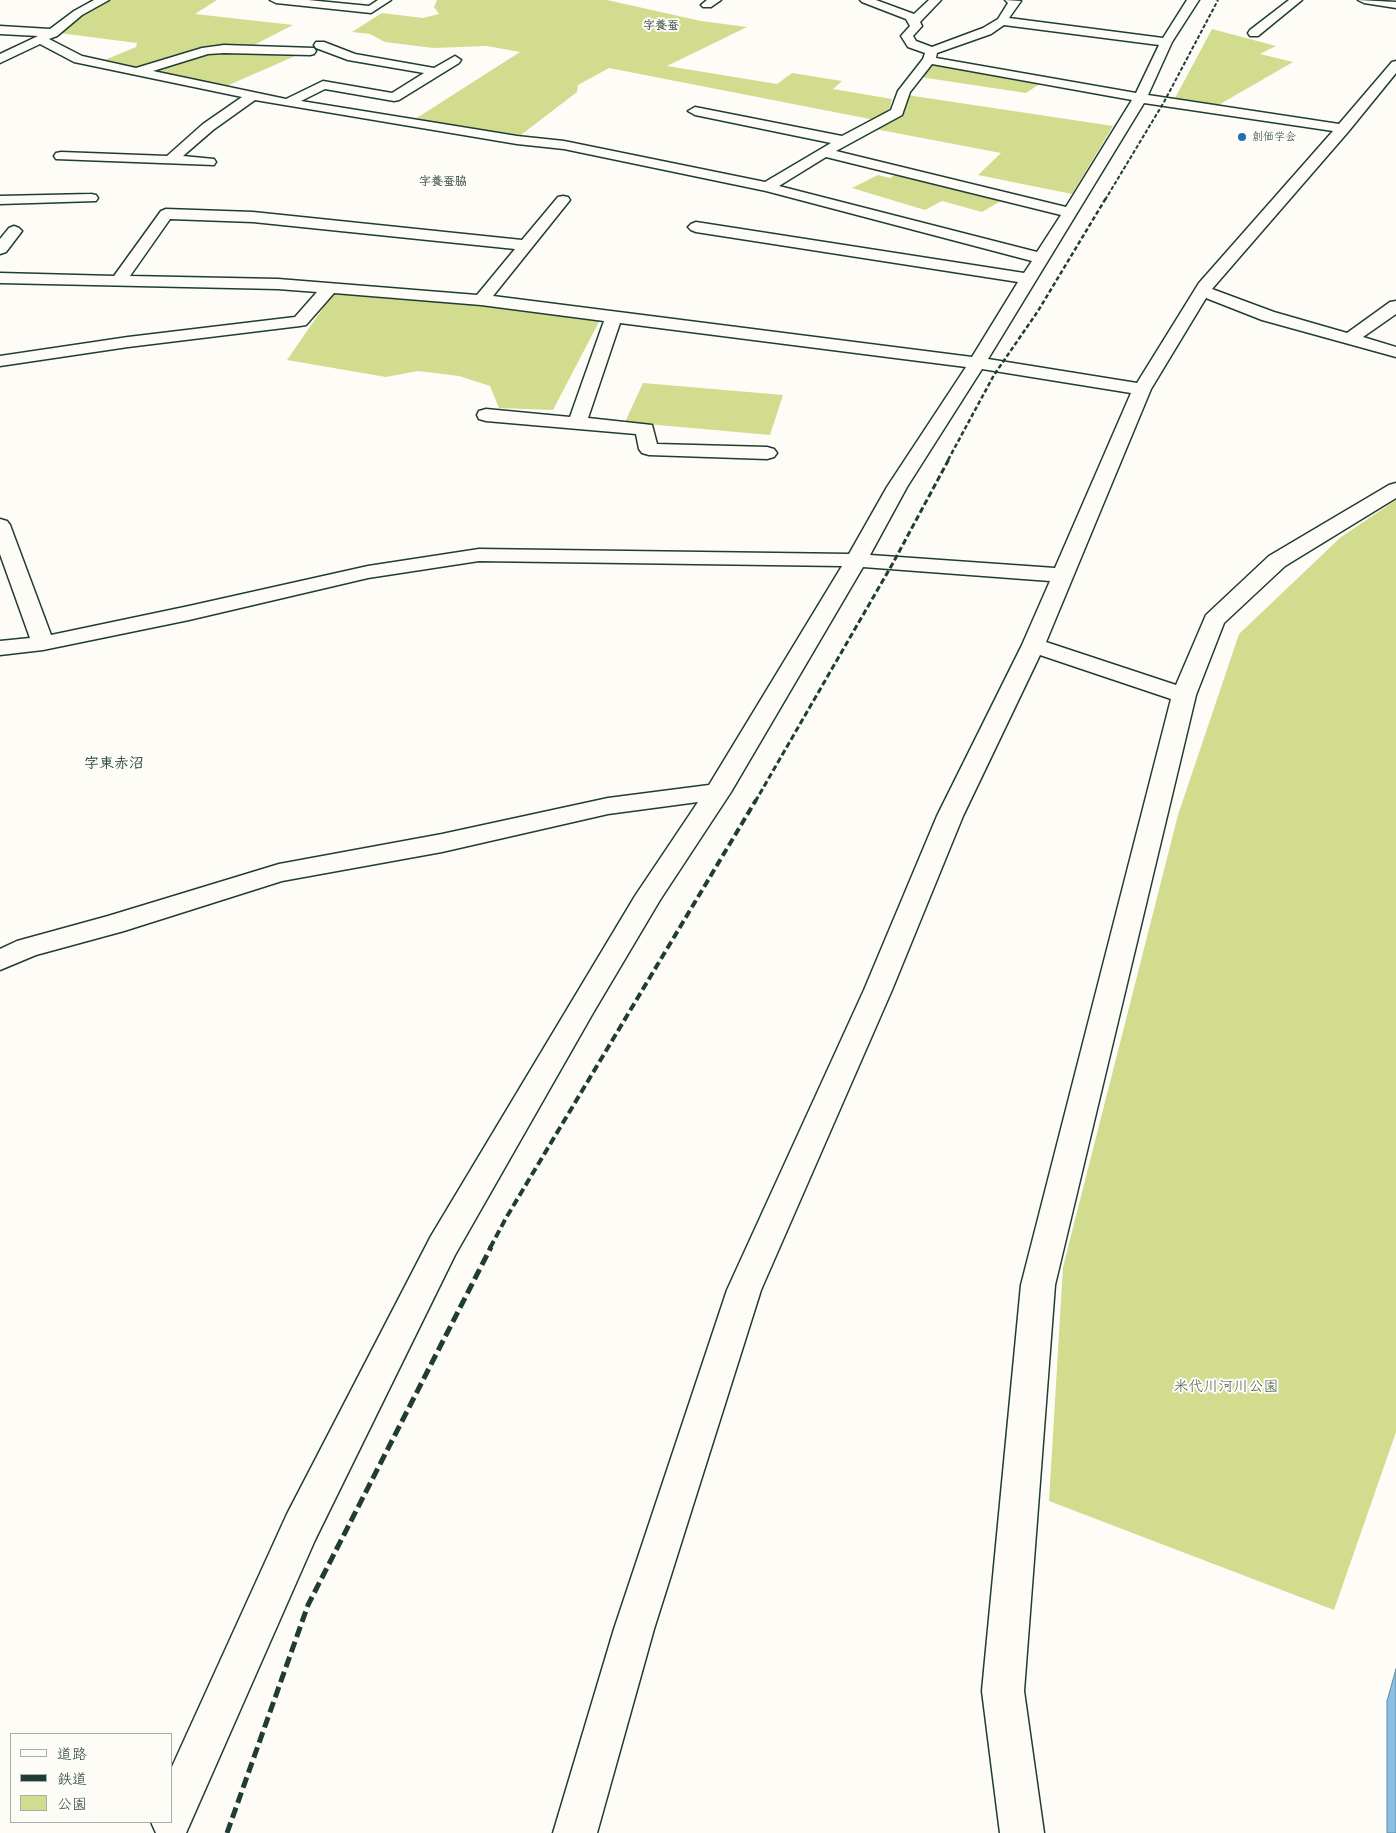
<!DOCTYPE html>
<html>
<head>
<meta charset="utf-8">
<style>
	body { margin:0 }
	#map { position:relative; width:1396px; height:1833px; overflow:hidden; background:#fdfcf7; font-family:Mali,"Klee One",sans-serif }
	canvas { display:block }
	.legend { position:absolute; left:10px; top:1733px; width:162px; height:90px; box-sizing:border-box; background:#fdfcf7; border:1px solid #a4b0a9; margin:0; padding:6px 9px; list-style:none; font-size:15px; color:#1f3d34 }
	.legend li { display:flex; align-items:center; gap:10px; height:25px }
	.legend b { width:25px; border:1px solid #a4b0a9 }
</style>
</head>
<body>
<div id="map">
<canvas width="1396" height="1833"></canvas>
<ul class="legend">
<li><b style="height:6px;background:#fdfcf7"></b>道路</li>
<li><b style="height:6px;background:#1f3d34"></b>鉄道</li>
<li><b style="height:14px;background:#d1dc8f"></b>公園</li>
</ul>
</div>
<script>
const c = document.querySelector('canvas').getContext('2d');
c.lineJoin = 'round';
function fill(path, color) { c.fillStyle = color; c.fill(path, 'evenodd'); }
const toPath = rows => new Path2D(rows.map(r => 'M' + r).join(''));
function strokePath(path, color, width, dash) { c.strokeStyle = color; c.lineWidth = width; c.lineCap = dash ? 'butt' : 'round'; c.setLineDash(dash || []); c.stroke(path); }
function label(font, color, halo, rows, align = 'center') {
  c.font = font + ' Mali,"Klee One",sans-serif'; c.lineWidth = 4; c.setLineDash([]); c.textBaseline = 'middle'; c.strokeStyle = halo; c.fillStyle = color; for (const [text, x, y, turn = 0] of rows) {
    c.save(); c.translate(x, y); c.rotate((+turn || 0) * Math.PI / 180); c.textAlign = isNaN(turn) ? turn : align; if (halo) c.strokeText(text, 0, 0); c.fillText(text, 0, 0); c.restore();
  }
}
const green = toPath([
	[110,0,217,0,195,14,293,25,250,47,216,47,135,69,102,61,136,47,137,43,59,33,84,14],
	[437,0,607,0,701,21,747,27,667,66,777,84,792,73,842,81,833,89,892,99,889,111,875,120,609,68,578,85,577,92,517,138,412,121,520,52,487,46,433,48,385,42,370,34,352,32,382,13,423,18,439,14,434,7],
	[1212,29,1276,46,1260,54,1293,62,1215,107,1173,102],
	[221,52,302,53,222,88,146,72,167,68,205,54],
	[932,63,1041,83,1026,93,920,77],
	[907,95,1113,126,1072,194,978,175,1001,153,875,129],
	[900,172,1004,199,982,212,942,201,925,210,852,188,878,175,890,178],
	[334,292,480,302,600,320,553,410,499,408,490,386,459,376,418,371,386,377,287,360],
	[643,383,783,395,770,435,625,422],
	[1396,500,1396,1432,1334,1610,1049,1501,1063,1267,1178,815,1239,634,1341,537]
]);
const water = toPath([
	[1396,1669,1396,1833,1387,1833,1387,1701,1396,1669]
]);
const minor = toPath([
	[94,0,109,0,82,15,57,36,49,39,82,56,136,68,202,48,224,45,314,48,316,51,314,54,310,55,224,53,208,54,153,71,286,99,323,81,392,93,424,73,348,60,316,48,314,45,316,42,324,42,355,54,434,68,455,56,461,60,459,63,399,100,394,101,325,89,301,101,517,136,564,141,765,182,831,143,695,115,688,111,695,107,842,136,891,110,898,91,923,59,925,53,908,47,901,36,910,26,906,19,862,2,860,0,876,0,914,14,929,0,941,0,920,22,922,26,913,36,916,41,932,47,983,28,998,19,1008,3,1005,0,1021,1,1009,18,1163,38,1187,0,1199,0,1172,42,1148,95,1339,124,1392,62,1396,61,1396,73,1348,132,1212,289,1274,312,1347,333,1390,302,1396,301,1396,314,1363,337,1396,347,1396,357,1262,320,1206,298,1151,389,1046,642,1176,685,1206,615,1269,556,1389,485,1396,483,1396,498,1285,566,1224,623,1196,695,1055,1285,1024,1691,1044,1833,1000,1833,982,1691,1021,1285,1171,699,1040,655,963,816,892,990,761,1290,654,1629,597,1833,553,1833,614,1629,727,1290,864,990,937,816,1022,645,1050,581,863,567,731,792,660,900,593,1013,455,1255,315,1540,186,1833,156,1833,151,1822,171,1822,171,1769,287,1514,431,1236,635,896,698,802,608,814,442,852,282,881,124,931,36,955,0,970,0,949,17,941,108,916,279,864,442,834,608,798,709,785,842,566,479,561,368,578,189,620,43,650,0,655,0,641,30,638,0,554,0,519,7,521,10,525,51,635,189,606,368,566,479,549,849,554,887,487,966,367,620,323,588,418,652,425,657,444,767,447,774,449,777,453,774,457,767,459,649,455,642,453,639,449,636,434,486,421,479,419,477,415,479,411,486,409,570,417,604,321,481,305,334,293,306,325,300,326,128,347,0,366,0,356,128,337,295,317,317,292,278,289,0,283,0,273,114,276,161,211,166,209,253,212,522,240,558,197,563,196,568,197,570,200,493,296,972,357,1018,282,696,232,691,230,688,227,691,224,696,222,1024,273,1032,261,766,191,564,149,517,144,255,100,213,130,183,156,214,159,216,162,214,165,56,159,54,156,56,153,61,152,167,156,203,124,242,97,74,62,40,44,0,63,0,54,38,36,0,34,0,26,50,29,74,11,94,0],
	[1004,25,1159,45,1136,93,936,58,937,53,991,34,1004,25],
	[932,64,1132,100,1066,207,836,151,902,115,910,92,932,64],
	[1144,103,1333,131,1199,283,1137,383,988,359,1144,103],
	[826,157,1061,215,1037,252,779,186,826,157],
	[170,219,253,222,515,249,477,295,278,279,130,276,170,219],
	[982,369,1131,393,1055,568,870,555,907,487,982,369],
	[270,0,308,0,369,6,378,0,391,0,371,13,276,3,270,0],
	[707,0,721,0,711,7,703,7,701,5,707,0],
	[1289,0,1302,0,1258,36,1250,36,1248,33,1250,30,1289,0],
	[1358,0,1396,2,1396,8,1364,3,1358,0],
	[91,194,96,195,98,198,96,201,0,204,0,196,91,194],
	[14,226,19,228,22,231,6,252,0,254,0,239,9,228,14,226]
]);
const railFar4 = toPath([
	[1105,200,1164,102,1218,0]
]);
const railFar3 = toPath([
	[948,460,994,375,1038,311,1106,198]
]);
const railFar2 = toPath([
	[755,802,893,563,949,459]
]);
const railFar1 = toPath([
	[490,1248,506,1218,756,800]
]);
const rail = toPath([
	[227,1833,308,1605,491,1247]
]);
const markers = [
	[1242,137,5,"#1f6fb2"]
];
const farPoinames = [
	["創価学会",1252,137]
];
const farQuarternames = [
	["字養蚕",661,25],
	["字養蚕脇",443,181]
];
const quarterNames = [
	["字東赤沼",114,763]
];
const nearParknames = [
	["米代川河川公園",1226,1386]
];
fill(green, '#d1dc8f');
fill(water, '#8abfe7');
strokePath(water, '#5f8b9f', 1);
strokePath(minor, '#1f3d34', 3);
fill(minor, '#fdfcf7');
strokePath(railFar4, '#1f3d34', 2, [4, 2]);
strokePath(railFar3, '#1f3d34', 2.5, [4.5, 2.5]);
strokePath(railFar2, '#1f3d34', 3, [6, 3]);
strokePath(railFar1, '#1f3d34', 4, [8, 4]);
strokePath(rail, '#1f3d34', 5, [11, 5]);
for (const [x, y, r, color] of markers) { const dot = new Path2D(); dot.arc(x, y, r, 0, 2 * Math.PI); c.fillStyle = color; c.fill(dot); strokePath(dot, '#fdfcf7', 2); }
label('11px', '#1f3d34', '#fdfcf7', farPoinames, 'left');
label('bold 12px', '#1f3d34', '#fdfcf7', farQuarternames);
label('bold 15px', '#1f3d34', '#fdfcf7', quarterNames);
label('15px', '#435d46', '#fdfcf7', nearParknames);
</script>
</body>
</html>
